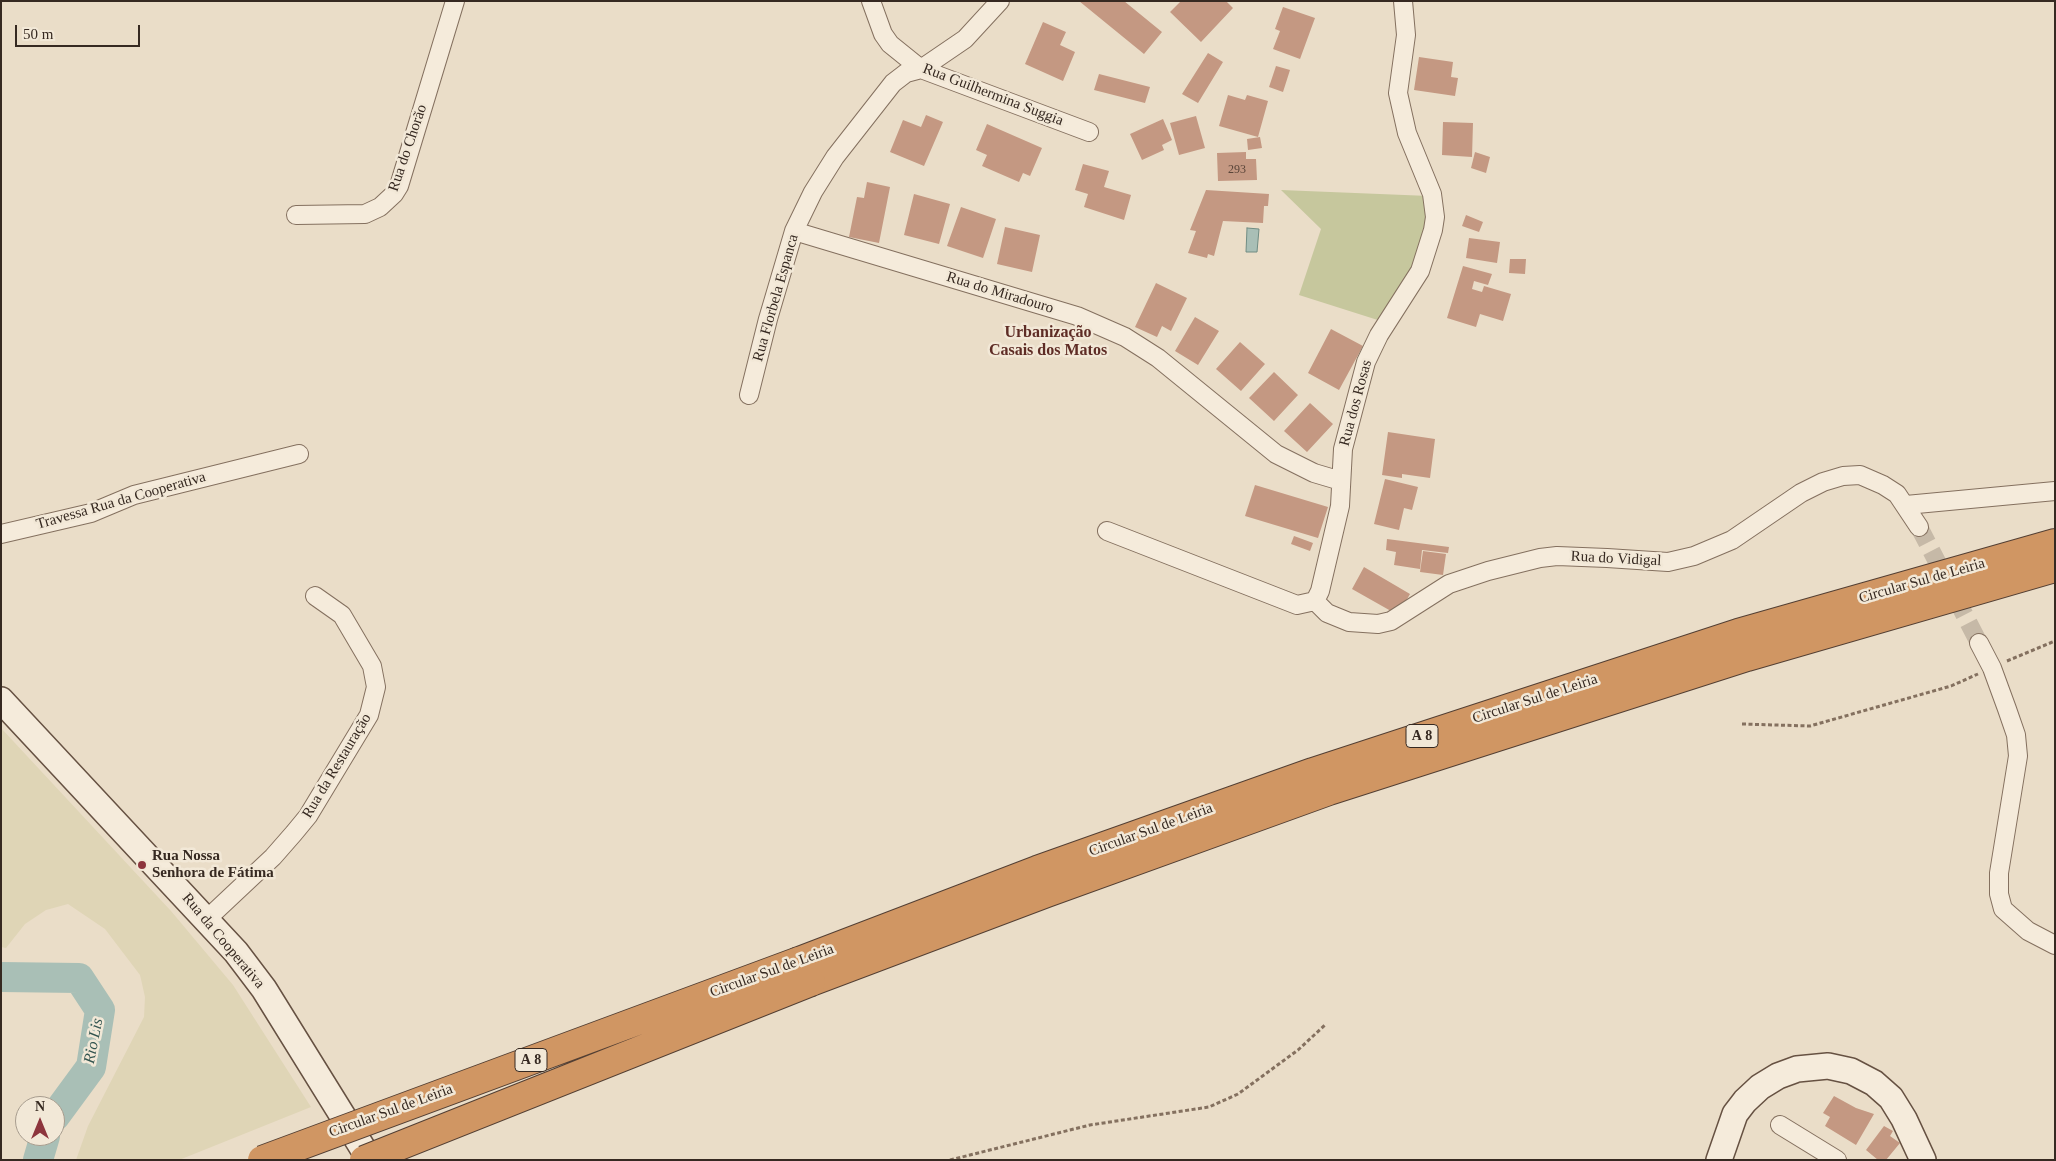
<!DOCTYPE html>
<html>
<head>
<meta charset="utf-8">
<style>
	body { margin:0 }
	#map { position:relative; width:2056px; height:1161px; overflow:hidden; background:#eaddc8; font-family:Georgia,serif }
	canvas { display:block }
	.frame { position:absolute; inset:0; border:2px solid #362921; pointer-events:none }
	.north { position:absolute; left:15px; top:1096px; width:50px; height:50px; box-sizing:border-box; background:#f2e8d7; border:1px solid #a79c8e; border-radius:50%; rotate:0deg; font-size:14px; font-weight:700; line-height:20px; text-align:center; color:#362921 }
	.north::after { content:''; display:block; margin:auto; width:18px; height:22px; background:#8d353d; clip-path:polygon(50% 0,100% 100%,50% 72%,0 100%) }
	.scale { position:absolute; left:15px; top:25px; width:125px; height:22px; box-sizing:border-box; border:2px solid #362921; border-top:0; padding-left:6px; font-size:15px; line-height:18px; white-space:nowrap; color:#362921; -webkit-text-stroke:4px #f2e8d7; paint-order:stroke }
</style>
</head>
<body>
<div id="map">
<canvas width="2056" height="1161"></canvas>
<div class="frame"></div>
<div class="north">N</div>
<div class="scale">50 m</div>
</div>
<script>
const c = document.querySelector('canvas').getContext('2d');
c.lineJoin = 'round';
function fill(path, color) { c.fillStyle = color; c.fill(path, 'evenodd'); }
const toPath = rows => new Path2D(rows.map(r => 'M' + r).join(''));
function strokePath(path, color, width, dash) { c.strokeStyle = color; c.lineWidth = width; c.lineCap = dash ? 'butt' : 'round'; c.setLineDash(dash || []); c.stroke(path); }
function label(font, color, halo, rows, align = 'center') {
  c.font = font + ' Georgia,serif'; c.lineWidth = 5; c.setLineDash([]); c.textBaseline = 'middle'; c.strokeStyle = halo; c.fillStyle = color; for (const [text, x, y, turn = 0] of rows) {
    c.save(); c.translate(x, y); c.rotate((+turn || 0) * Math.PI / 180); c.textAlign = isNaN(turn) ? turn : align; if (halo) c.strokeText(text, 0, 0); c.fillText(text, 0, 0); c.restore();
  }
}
const farmland = toPath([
	[1,728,171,911,233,985,311,1107,179,1160,76,1160,88,1126,144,1017,145,997,140,975,105,929,68,904,46,910,25,924,6,948,1,947]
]);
const green = toPath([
	[1281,190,1429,196,1428,241,1384,322,1299,295,1321,229]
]);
const water = toPath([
	[1247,228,1259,229,1257,252,1246,252,1247,228]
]);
const river = toPath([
	[1,977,79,978,100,1010,91,1067,55,1116],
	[38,1160,45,1136]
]);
const building = toPath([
	[1079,1,1124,1,1162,32,1144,54],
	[1181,1,1226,1,1233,8,1201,42,1170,12],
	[1283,7,1315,18,1300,59,1273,49,1280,31,1275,29],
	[1043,22,1066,32,1060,45,1075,52,1063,81,1025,64],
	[1208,53,1223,62,1198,103,1182,94],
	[1419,57,1453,62,1451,77,1458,78,1455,96,1414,90],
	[1276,66,1290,70,1283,92,1269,87],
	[1099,74,1150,87,1145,103,1094,90],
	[1228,95,1245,100,1247,95,1268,101,1258,137,1219,126],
	[926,115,943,122,924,166,890,152,903,120,921,127],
	[1196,116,1205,148,1179,155,1170,123],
	[1163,119,1172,140,1162,145,1164,150,1142,160,1130,134],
	[1443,122,1473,123,1472,157,1442,155],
	[987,124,1042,148,1030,176,1023,173,1019,182,982,166,987,155,976,150],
	[1260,137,1262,148,1248,150,1247,139],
	[1246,152,1246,159,1256,159,1257,180,1218,181,1217,153],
	[1475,152,1490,157,1486,173,1471,168],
	[1083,164,1109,171,1104,187,1131,195,1124,220,1084,207,1088,194,1075,190],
	[867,182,890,187,879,243,849,237,857,197,864,198],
	[1206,190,1269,194,1268,206,1264,206,1263,223,1223,221,1214,256,1208,254,1207,258,1188,253,1196,231,1190,230],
	[914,194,950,204,939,244,904,235],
	[961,207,996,219,983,258,947,246],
	[1466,215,1483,222,1479,232,1462,226],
	[1005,227,1040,235,1032,272,997,264],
	[1469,238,1500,242,1497,263,1466,258],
	[1510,259,1526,259,1525,274,1509,273],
	[1463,266,1492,274,1488,285,1474,281,1472,289,1482,292,1484,286,1511,294,1503,321,1480,314,1476,327,1447,318],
	[1156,283,1187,298,1171,331,1162,326,1157,337,1135,327],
	[1195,317,1219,331,1198,365,1175,351],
	[1331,329,1363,346,1339,390,1308,373],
	[1240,342,1265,364,1241,391,1216,369],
	[1274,372,1298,395,1274,421,1249,398],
	[1310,403,1333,424,1307,452,1284,431],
	[1388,432,1435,439,1430,478,1402,474,1402,478,1382,475],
	[1385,479,1418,487,1412,510,1404,508,1399,530,1374,524],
	[1255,485,1328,507,1318,538,1245,516],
	[1294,536,1313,543,1310,551,1291,544],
	[1387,539,1449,547,1448,553,1422,550,1420,569,1394,565,1396,552,1386,550],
	[1423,551,1446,554,1443,575,1420,572],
	[1364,567,1410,594,1398,615,1352,589],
	[1834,1096,1856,1108,1874,1114,1856,1145,1825,1126,1830,1117,1823,1113],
	[1884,1126,1893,1131,1890,1136,1900,1143,1886,1160,1878,1160,1866,1150]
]);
const streetTunnel = toPath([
	[1919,527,1979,643]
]);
const path = toPath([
	[2007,661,2055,641],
	[1742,724,1810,726,1951,686,1978,674],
	[950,1160,1090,1125,1209,1107,1238,1094,1298,1050,1325,1025]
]);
const street = toPath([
	[871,1,883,34,890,44,921,69,1089,132],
	[296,215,365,214,380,207,394,194,399,186,455,1],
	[794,231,1077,316,1125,337,1158,358,1276,454,1314,473,1341,481],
	[749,395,768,319,794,231,813,192,835,157,893,83,906,73,921,69,965,39,1000,1],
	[1906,505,2055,491],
	[1107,531,1297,605,1315,601,1320,591,1340,506,1343,449,1366,362,1379,335,1420,271,1433,230,1435,217,1432,194,1407,133,1398,93,1406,35,1403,1],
	[1,534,91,513,134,495,299,454],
	[1315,601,1327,613,1349,622,1378,624,1391,621,1449,584,1488,571,1540,558,1557,556,1607,558,1668,562,1694,556,1732,540,1801,493,1823,482,1843,476,1860,475,1883,485,1897,494,1919,527],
	[1979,643,1992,668,2007,709,2016,735,2018,756,1999,873,1999,894,2003,909,2028,931,2055,945],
	[207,919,273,857,294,833,308,816,369,715,376,687,372,666,342,615,315,596],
	[1780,1125,1837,1160]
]);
const secondary = toPath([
	[1,700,236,952,264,989,370,1160],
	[1719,1160,1735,1114,1745,1101,1760,1087,1778,1076,1797,1069,1828,1066,1851,1071,1874,1083,1891,1098,1904,1119,1923,1160]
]);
const highway = toPath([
	[799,961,1037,870,1313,772,1738,633,2055,543],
	[811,982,1047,893,1329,791,1747,657,2055,568]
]);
const highwayBridge = toPath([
	[262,1160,799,961],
	[364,1160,811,982]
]);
const markers = [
	[142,865,5,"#8d353d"]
];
const numberNames = [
	["293",1237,170]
];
const shields = [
	[1422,736,32],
	[531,1060,32]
];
const shieldNames = [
	["A 8",1422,736],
	["A 8",531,1060]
];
const streetNames = [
	["Rua Guilhermina Suggia",993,95,21],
	["Rua do Chorão",408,148,-71],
	["Rua do Miradouro",1000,293,17],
	["Rua Florbela Espanca",776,298,-74],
	["Rua dos Rosas",1356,403,-75],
	["Travessa Rua da Cooperativa",121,501,-16],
	["Rua do Vidigal",1616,559,3],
	["Circular Sul de Leiria",1922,581,-16],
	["Circular Sul de Leiria",1535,699,-18],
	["Rua da Restauração",337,766,-59],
	["Circular Sul de Leiria",1151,830,-20],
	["Rua da Cooperativa",223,941,50],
	["Circular Sul de Leiria",772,971,-20],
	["Circular Sul de Leiria",391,1111,-20]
];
const poiNames = [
	["Rua Nossa",152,856],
	["Senhora de Fátima",152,873]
];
const neighbourhoodNames = [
	["Urbanização",1048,333],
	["Casais dos Matos",1048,351]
];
const waterNames = [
	["Rio Lis",94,1041,-79]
];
fill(farmland, '#dfd5b6');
fill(green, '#c6c79d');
fill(water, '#a9bfb6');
strokePath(water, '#708c83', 1);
strokePath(river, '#a9bfb6', 30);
fill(building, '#c49882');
strokePath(streetTunnel, '#c6b9a7', 18, [18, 9]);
strokePath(street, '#84705f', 20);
strokePath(secondary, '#665142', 28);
strokePath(highway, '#533f33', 30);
strokePath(path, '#84705f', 3, [4, 2.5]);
strokePath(street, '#f5ebdb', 18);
strokePath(secondary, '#f5ebdb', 25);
strokePath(highway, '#d09663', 28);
strokePath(highwayBridge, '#533f33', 30, []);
strokePath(highwayBridge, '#d09663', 28);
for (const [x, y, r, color] of markers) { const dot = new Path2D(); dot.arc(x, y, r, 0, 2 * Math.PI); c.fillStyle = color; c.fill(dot); strokePath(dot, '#f2e8d7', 2); }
label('12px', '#5a4539', null, numberNames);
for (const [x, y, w] of shields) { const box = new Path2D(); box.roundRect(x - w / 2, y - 11.5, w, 23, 4); c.fillStyle = '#f2e8d7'; c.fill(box); strokePath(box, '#362921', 1); }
label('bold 14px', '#362921', null, shieldNames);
label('15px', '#362921', '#f2e8d7', streetNames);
label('bold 15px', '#362921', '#f2e8d7', poiNames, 'left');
label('bold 16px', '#5e2c25', '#f2e8d7', neighbourhoodNames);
label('italic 16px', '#32544f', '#f2e8d7', waterNames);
</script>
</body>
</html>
